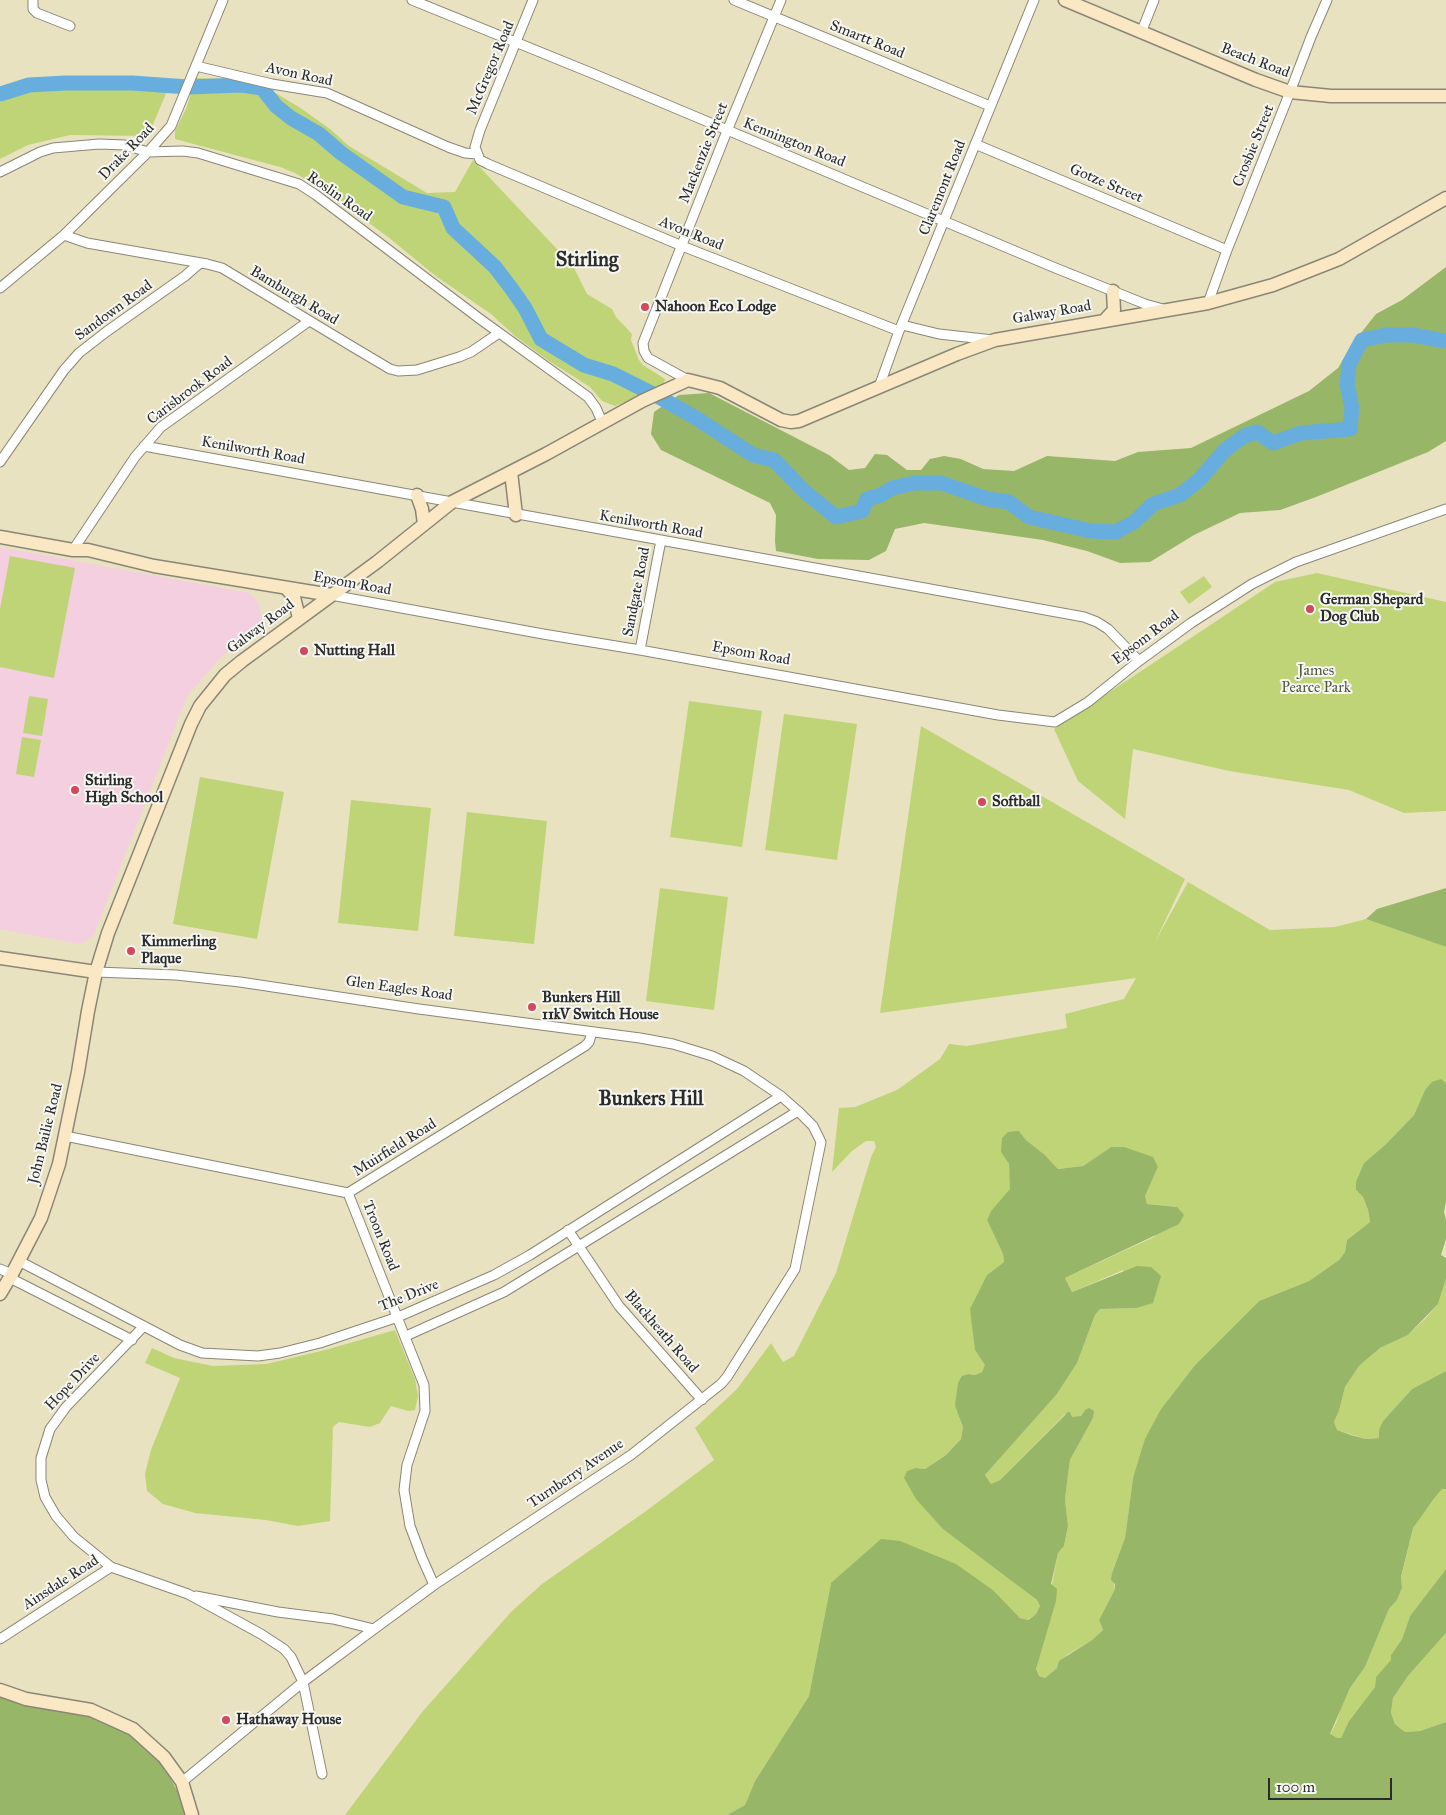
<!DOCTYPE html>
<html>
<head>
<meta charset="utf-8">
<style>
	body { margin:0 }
	#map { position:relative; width:1446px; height:1815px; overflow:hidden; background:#e9e2c1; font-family:"IM FELL Great Primer",serif }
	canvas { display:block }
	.scale { position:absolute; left:1268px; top:1778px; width:124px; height:22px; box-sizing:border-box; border:2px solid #2b2b2b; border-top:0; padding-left:6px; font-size:15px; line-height:18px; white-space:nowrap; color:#2b2b2b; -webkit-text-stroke:4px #f6f6f2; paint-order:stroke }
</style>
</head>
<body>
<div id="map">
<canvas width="1446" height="1815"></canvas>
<div class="scale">100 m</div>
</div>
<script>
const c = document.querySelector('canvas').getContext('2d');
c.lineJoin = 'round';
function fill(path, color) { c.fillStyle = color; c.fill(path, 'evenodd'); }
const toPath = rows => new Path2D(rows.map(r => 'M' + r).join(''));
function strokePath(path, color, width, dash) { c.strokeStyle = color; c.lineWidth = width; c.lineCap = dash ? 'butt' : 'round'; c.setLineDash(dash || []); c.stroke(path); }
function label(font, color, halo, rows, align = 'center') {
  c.font = font + ' "IM FELL Great Primer",serif'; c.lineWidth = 4; c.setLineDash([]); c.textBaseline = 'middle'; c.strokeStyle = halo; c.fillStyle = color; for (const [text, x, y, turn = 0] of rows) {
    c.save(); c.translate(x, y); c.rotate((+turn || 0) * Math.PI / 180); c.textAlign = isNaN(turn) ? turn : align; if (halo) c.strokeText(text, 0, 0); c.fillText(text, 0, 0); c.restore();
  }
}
const built = toPath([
	[0,547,250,593,258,602,262,620,257,629,221,657,187,696,93,937,80,944,0,929]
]);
const green = toPath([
	[196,78,226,79,262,85,299,107,330,129,349,146,427,193,455,192,473,160,573,266,587,294,612,309,616,317,632,334,631,340,639,360,643,365,665,379,663,387,615,406,602,401,590,387,549,361,515,336,491,314,437,277,388,237,330,194,295,173,280,167,175,139,175,131,186,109],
	[36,87,168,89,148,136,70,135,28,145,0,159,0,102],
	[10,556,75,568,54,678,0,667,0,609],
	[1317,573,1446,602,1446,811,1404,813,1349,790,1229,771,1133,749,1125,819,1078,781,1054,729,1275,582],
	[1204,576,1212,587,1189,604,1180,592],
	[29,696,48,699,42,736,23,733],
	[689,701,762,711,742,847,670,837],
	[784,714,857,724,837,860,765,850],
	[921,726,1185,879,1155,942,1188,882,1270,930,1335,927,1366,919,1446,947,1446,1083,1441,1079,1425,1090,1414,1115,1386,1144,1364,1163,1356,1190,1363,1197,1368,1210,1370,1222,1347,1240,1345,1252,1339,1260,1309,1281,1259,1301,1195,1365,1161,1409,1133,1478,1125,1538,1112,1573,1115,1589,1099,1620,1103,1630,1092,1640,1067,1655,1057,1668,1045,1678,1039,1676,1036,1669,1058,1553,1064,1546,1068,1526,1065,1499,1070,1460,1093,1418,1085,1410,1081,1416,1078,1417,1072,1417,1065,1414,1000,1480,991,1484,985,1475,1057,1394,1077,1363,1095,1315,1100,1309,1136,1308,1123,1270,1072,1292,1065,1278,1154,1237,1177,1207,1147,1204,1145,1196,1158,1167,1111,1147,1083,1166,1058,1169,1045,1155,1026,1140,1019,1131,1001,1152,1009,1164,1011,1190,991,1211,987,1220,1003,1254,1004,1262,987,1275,975,1350,986,1365,982,1372,975,1375,968,1374,955,1406,963,1427,961,1439,946,1455,925,1469,916,1468,991,1564,1037,1600,1040,1606,1036,1614,1027,1620,1020,1618,994,1591,831,1583,809,1696,755,1781,745,1805,727,1815,345,1815,423,1711,512,1611,542,1584,646,1511,714,1460,695,1428,737,1389,771,1343,783,1362,794,1356,836,1273,871,1157,876,1147,874,1141,866,1141,852,1151,832,1172,839,1108,855,1107,897,1090,940,1059,949,1044,967,1046,1067,1028,1065,1014,1124,999,1136,978,880,1013],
	[22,737,41,740,34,777,16,774],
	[200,777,284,792,257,939,173,924],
	[351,800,431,808,418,931,338,923],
	[467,812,547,821,534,944,454,936],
	[660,888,728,897,714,1010,646,1001],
	[1446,1279,1446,1371,1412,1389,1383,1421,1379,1438,1366,1439,1337,1430,1334,1422,1339,1411,1345,1387,1359,1366,1380,1348,1408,1335,1426,1318,1438,1304],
	[395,1330,415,1379,418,1396,415,1410,408,1411,391,1406,380,1423,370,1427,339,1422,333,1427,330,1521,298,1526,266,1520,195,1513,163,1504,147,1491,145,1474,151,1450,180,1378,145,1363,152,1348,174,1358,213,1366,266,1364,325,1350],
	[1442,1489,1446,1489,1446,1569,1410,1616,1402,1639,1391,1655,1392,1660,1376,1677,1375,1687,1349,1721,1341,1738,1337,1739,1330,1735,1336,1723,1341,1708,1350,1688,1365,1667,1389,1609,1397,1600,1402,1588,1401,1578,1413,1528,1423,1513],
	[1446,1633,1446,1722,1420,1731,1405,1732,1395,1724,1391,1713,1393,1698,1408,1676]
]);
const forest = toPath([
	[1446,267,1446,441,1428,452,1316,497,1280,510,1240,513,1194,535,1150,562,1120,563,1087,551,1043,540,924,523,895,529,886,551,869,560,818,559,776,551,775,541,776,515,770,503,661,450,651,434,654,412,679,395,709,393,829,455,849,470,865,468,875,454,887,455,907,470,921,470,930,459,944,456,961,459,983,469,1014,471,1047,456,1115,461,1138,452,1191,448,1309,391,1338,368,1353,343,1376,314,1402,300],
	[1446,888,1446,947,1366,919,1377,909],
	[1441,1079,1446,1083,1446,1201,1444,1212,1446,1220,1446,1239,1441,1255,1446,1258,1446,1279,1438,1304,1408,1335,1380,1348,1359,1366,1345,1387,1339,1411,1334,1422,1337,1430,1351,1435,1366,1439,1379,1438,1379,1430,1383,1421,1412,1389,1446,1371,1446,1489,1442,1489,1433,1500,1413,1528,1401,1577,1402,1588,1397,1600,1389,1609,1365,1667,1350,1688,1330,1734,1337,1738,1341,1738,1349,1721,1375,1687,1376,1677,1391,1660,1391,1655,1402,1639,1410,1616,1446,1569,1446,1633,1408,1676,1393,1698,1391,1713,1395,1724,1405,1732,1420,1731,1446,1722,1446,1815,727,1815,745,1805,755,1781,809,1696,831,1583,881,1539,900,1541,956,1564,994,1591,1020,1618,1028,1620,1036,1614,1040,1606,1037,1600,943,1529,916,1499,904,1478,907,1471,916,1468,925,1469,946,1455,961,1439,963,1427,955,1406,958,1383,962,1376,968,1374,975,1375,982,1372,985,1365,975,1350,970,1309,987,1275,1004,1262,1003,1254,987,1220,991,1211,1010,1189,1009,1164,1001,1152,1002,1138,1008,1132,1019,1131,1026,1140,1045,1155,1058,1169,1083,1166,1111,1147,1124,1147,1153,1157,1158,1167,1145,1196,1147,1204,1177,1207,1184,1215,1179,1224,1065,1278,1072,1292,1137,1266,1151,1267,1161,1276,1153,1303,1136,1308,1100,1309,1095,1315,1077,1363,1057,1394,985,1475,991,1484,1000,1480,1068,1412,1070,1412,1072,1417,1081,1416,1085,1410,1089,1408,1094,1411,1093,1418,1070,1460,1065,1499,1068,1526,1064,1546,1058,1553,1051,1584,1057,1589,1056,1601,1036,1669,1039,1676,1045,1678,1057,1668,1059,1661,1092,1640,1103,1630,1099,1620,1115,1589,1115,1584,1111,1580,1112,1573,1125,1538,1133,1478,1145,1439,1161,1409,1195,1365,1259,1301,1309,1281,1339,1260,1345,1252,1347,1240,1370,1222,1368,1210,1363,1197,1356,1190,1356,1182,1364,1163,1386,1144,1414,1115,1425,1090,1432,1082],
	[0,1697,49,1708,86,1714,123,1729,146,1747,165,1768,180,1796,186,1815,0,1815]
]);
const river = toPath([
	[0,94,29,85,66,83,132,83,188,87,242,85,262,88,276,106,291,118,319,134,341,153,403,197,444,207,453,228,495,267,511,288,525,308,541,339,584,365,613,374,659,397,696,418,753,455,774,460,804,491,836,517,862,511,867,499,881,495,892,488,915,483,941,483,988,499,1009,502,1029,517,1091,531,1116,532,1134,522,1153,504,1180,495,1199,480,1225,450,1244,436,1257,432,1273,443,1301,433,1350,429,1352,408,1347,384,1349,364,1362,340,1386,335,1413,335,1446,341]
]);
const street = toPath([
	[33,0,33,9,37,13,70,26],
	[412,0,594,74,1053,267,1145,304,1163,309],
	[533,0,480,130,475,147,480,160,488,164,682,246,899,331],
	[734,0,990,106],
	[1141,33,1154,0],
	[196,66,272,84,327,93,448,147,465,153,477,154],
	[975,144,1227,250],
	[0,172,40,152,53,148,99,144,125,145,148,152,183,151,198,153,299,184,316,195,480,319,588,397,596,408,603,424],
	[64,235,87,243,207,264,222,268,353,347,390,369,398,371,417,370,459,357,471,352,499,333],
	[0,288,64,235,148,152,171,126,223,0],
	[1208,303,1227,250,1290,92,1311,37,1327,0],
	[902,325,939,334,993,340],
	[688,380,648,358,644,351,643,343,727,131,781,0],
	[879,387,899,331,1034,0],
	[144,446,1084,617,1097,622,1108,629,1139,661],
	[0,462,64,370,79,353,106,332,185,276,200,263],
	[73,550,135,457,161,427,309,321],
	[331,595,543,634,640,650,998,715,1055,722,1088,702,1139,661,1191,623,1252,584,1296,562,1446,509],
	[640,650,661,540],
	[96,972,176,975,240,982,419,1009,640,1038,673,1044,712,1056,744,1071,781,1096,798,1111,813,1126,821,1142,795,1269,727,1377,721,1384,631,1455,434,1585,374,1629,303,1682,182,1782],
	[65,1136,348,1193,585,1046,589,1042,592,1032],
	[348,1193,424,1385,425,1411,407,1465,404,1490,410,1526,422,1558,434,1585],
	[568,1230,619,1306,702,1400],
	[19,1261,180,1345,202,1353,258,1356,280,1353,320,1343,398,1317,494,1275,530,1255,781,1096],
	[0,1269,12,1274],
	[10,1278,132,1340],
	[144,1326,66,1407,50,1429,41,1458,41,1480,45,1497,56,1516,74,1537,111,1567,188,1594,261,1634,284,1649,291,1657,303,1682,322,1774],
	[406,1336,504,1292,798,1111],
	[196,1596,278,1612,333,1619,374,1629],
	[0,1639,111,1567]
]);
const secondary = toPath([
	[1065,0,1256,80,1290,92,1331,96,1446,96],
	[1104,321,1114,310,1113,291],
	[511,472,516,515],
	[417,495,422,509,424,524],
	[0,537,73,550,88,550,154,566,331,595],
	[287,589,294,597,299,618],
	[0,958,96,972],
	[0,1294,12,1274,41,1218,59,1164,78,1072,88,1011,96,972,108,933,191,724,200,706,225,675,242,661,377,562,452,502,546,454,642,401,688,380,720,388,781,420,791,422,799,421,957,354,995,340,1208,303,1273,285,1339,259,1446,198],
	[0,1690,26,1699,91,1710,133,1729,164,1757,182,1782,192,1815]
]);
const markers = [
	[645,307,5,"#d1495b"],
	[1310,609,5,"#d1495b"],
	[304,651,5,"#d1495b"],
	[75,790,5,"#d1495b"],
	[982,802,5,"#d1495b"],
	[131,951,5,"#d1495b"],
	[532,1007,5,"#d1495b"],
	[226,1720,5,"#d1495b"]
];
const streetNames = [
	["Smartt Road",867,40,22],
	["Beach Road",1255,61,21],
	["McGregor Road",491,68,-67],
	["Avon Road",299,75,12],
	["Kennington Road",794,143,22],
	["Crosbie Street",1254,146,-68],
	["Drake Road",127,152,-46],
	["Mackenzie Street",704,153,-68],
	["Gotze Street",1106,184,23],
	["Claremont Road",943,188,-68],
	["Roslin Road",339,197,35],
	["Avon Road",691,234,22],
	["Bamburgh Road",294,296,31],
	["Sandown Road",114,311,-36],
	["Galway Road",1052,313,-10],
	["Carisbrook Road",190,391,-37],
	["Kenilworth Road",253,451,10],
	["Kenilworth Road",651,525,10],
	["Epsom Road",352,584,10],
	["Sandgate Road",637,592,-79],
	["Galway Road",261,627,-37],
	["Epsom Road",1146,638,-37],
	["Epsom Road",751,654,10],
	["Glen Eagles Road",399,989,8],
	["John Bailie Road",46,1134,-76],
	["Muirfield Road",395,1148,-32],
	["Troon Road",380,1236,68],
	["The Drive",409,1296,-22],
	["Blackheath Road",661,1332,49],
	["Hope Drive",73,1382,-47],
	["Turnberry Avenue",576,1474,-34],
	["Ainsdale Road",61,1583,-33]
];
const poiNames = [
	["Nahoon Eco Lodge",655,307],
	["German Shepard",1320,600],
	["Dog Club",1320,617],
	["Nutting Hall",314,651],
	["Stirling",85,781],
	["High School",85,798],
	["Softball",992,802],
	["Kimmerling",141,942],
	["Plaque",141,959],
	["Bunkers Hill",542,998],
	["11kV Switch House",542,1015],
	["Hathaway House",236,1720]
];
const parkNames = [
	["James",1316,671],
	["Pearce Park",1316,688]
];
const districtNames = [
	["Stirling",587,261],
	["Bunkers Hill",651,1100]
];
fill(built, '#f3cfdf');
fill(green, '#bfd477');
fill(forest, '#97b668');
strokePath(river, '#67aede', 15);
strokePath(street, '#8a8676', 11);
strokePath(secondary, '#8a8676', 15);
strokePath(street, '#fff', 9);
strokePath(secondary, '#fae7c3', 12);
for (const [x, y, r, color] of markers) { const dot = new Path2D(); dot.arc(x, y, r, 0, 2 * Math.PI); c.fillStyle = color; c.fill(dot); strokePath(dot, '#f6f6f2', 2); }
label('15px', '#2b2b2b', '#f6f6f2', streetNames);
label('bold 15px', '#2b2b2b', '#f6f6f2', poiNames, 'left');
label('15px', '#50553e', '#f6f6f2', parkNames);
label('bold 20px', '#2b2b2b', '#f6f6f2', districtNames);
</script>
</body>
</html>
